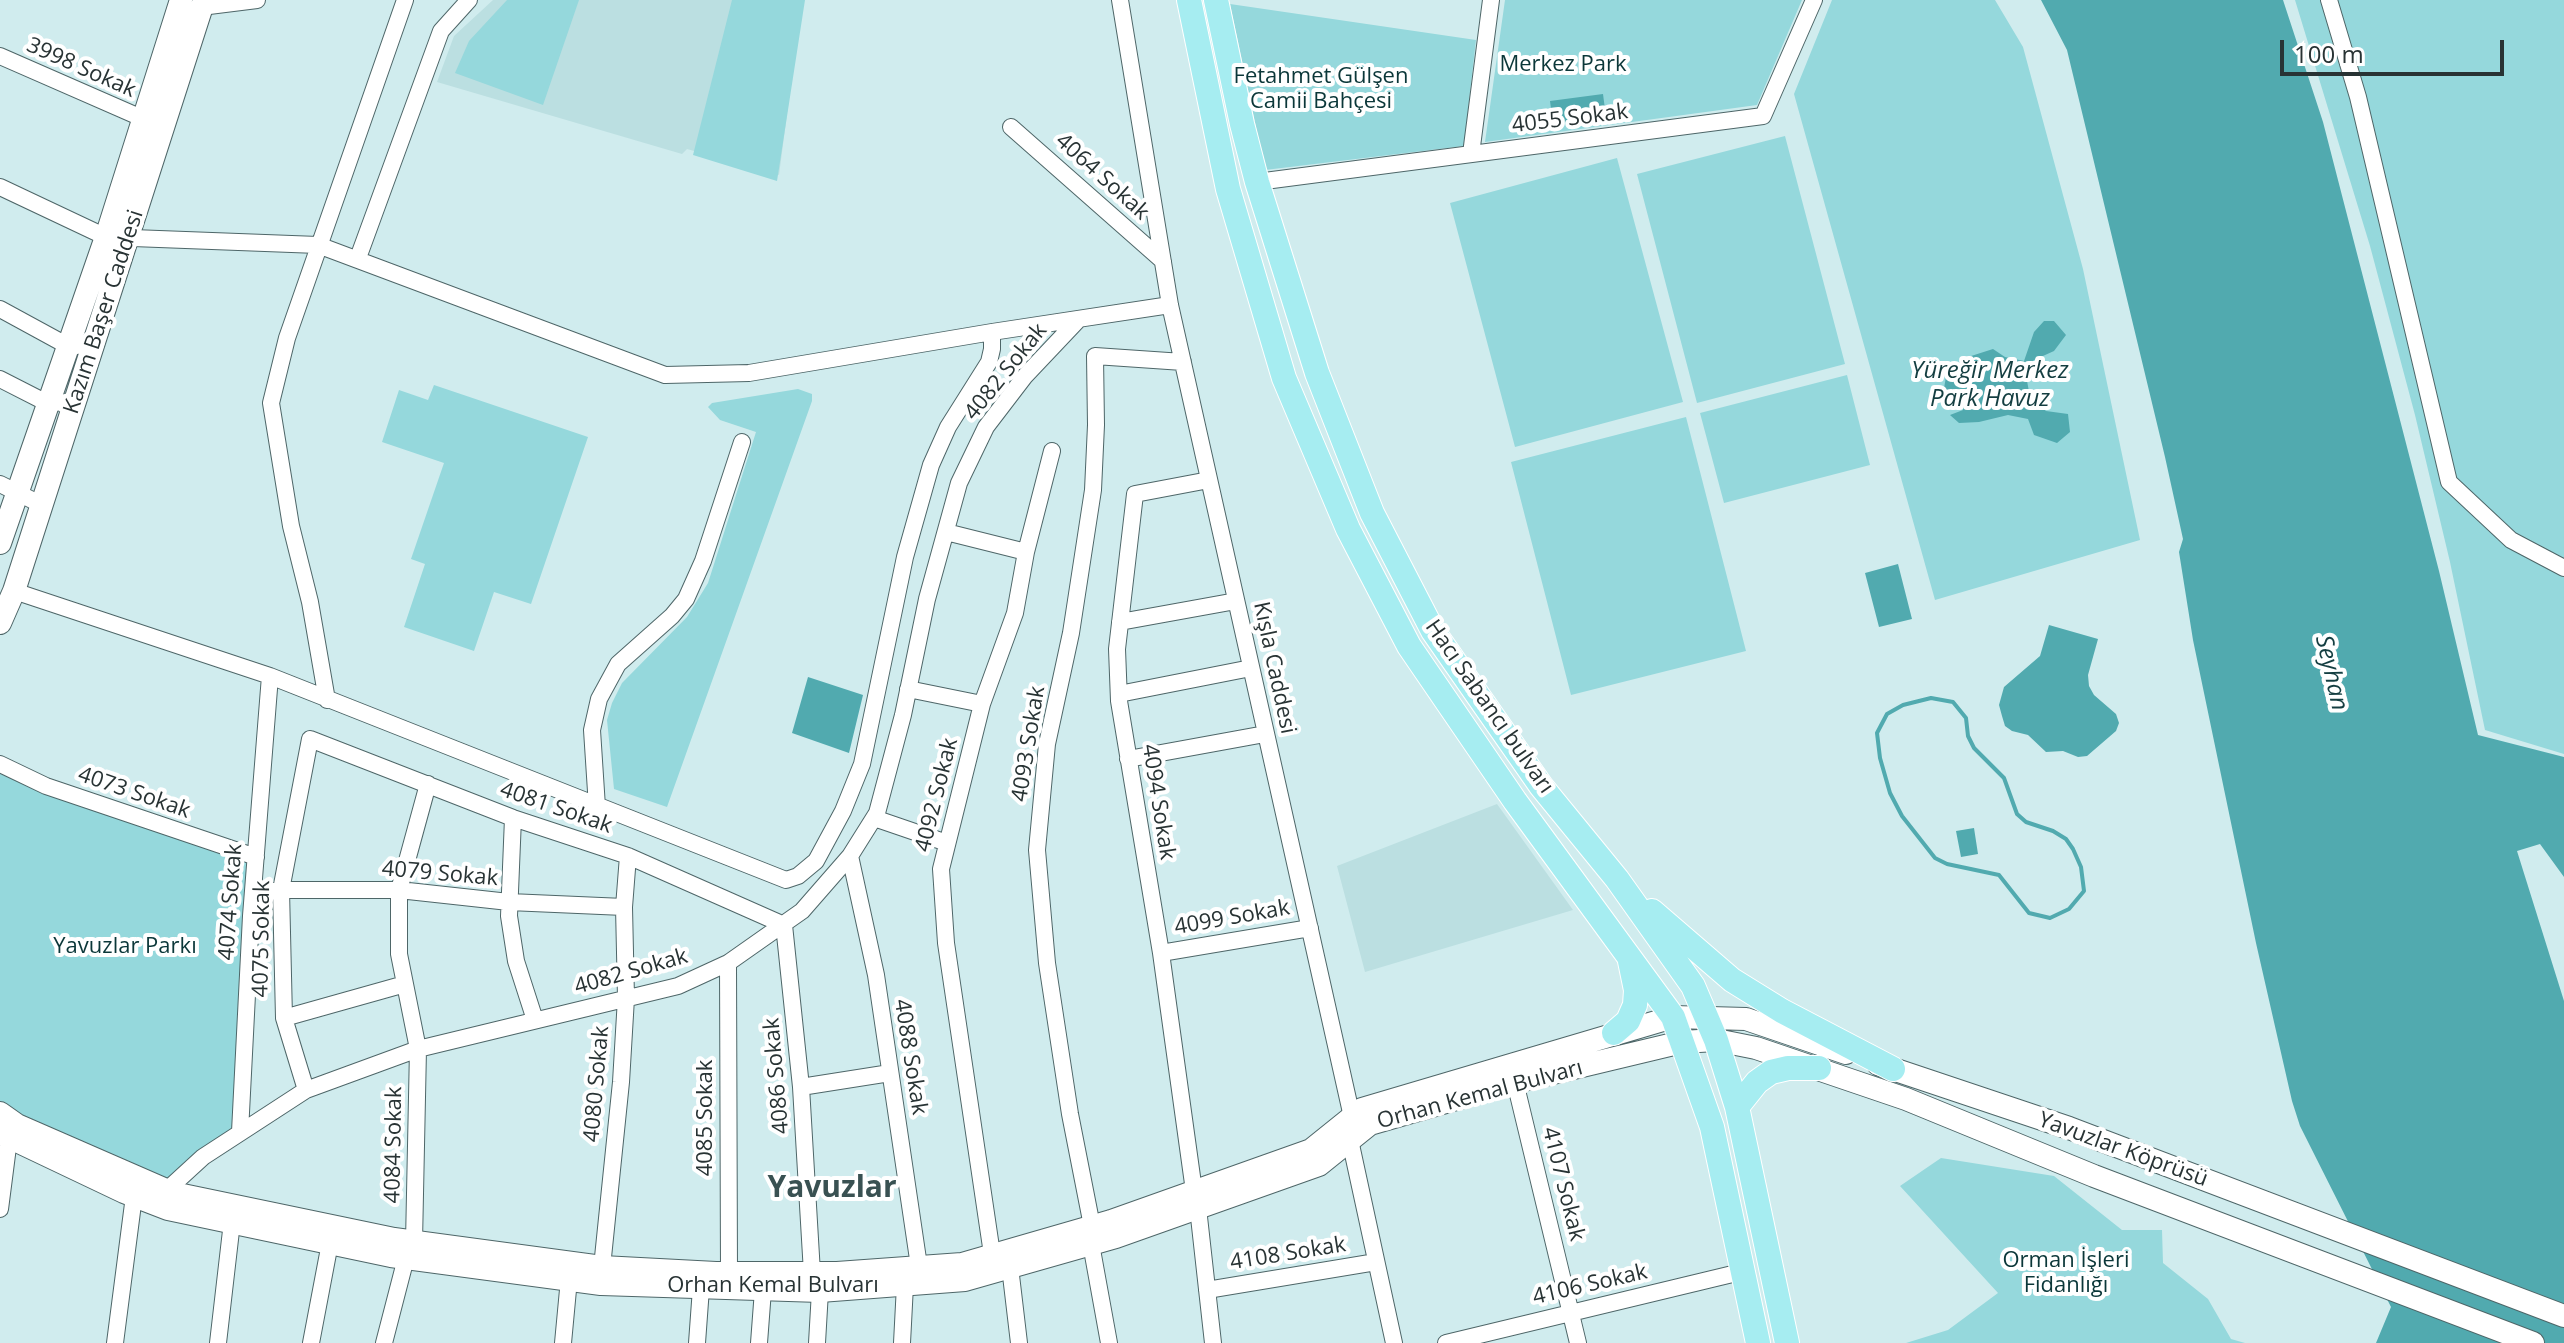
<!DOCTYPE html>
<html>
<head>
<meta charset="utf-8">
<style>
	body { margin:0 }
	#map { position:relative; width:2564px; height:1343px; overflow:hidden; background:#d0ecee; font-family:"Open Sans",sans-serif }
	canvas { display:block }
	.scale { position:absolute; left:2280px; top:40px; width:224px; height:36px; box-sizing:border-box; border:4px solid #283334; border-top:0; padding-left:10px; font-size:24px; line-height:28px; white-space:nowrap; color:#283334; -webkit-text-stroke:6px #fff; paint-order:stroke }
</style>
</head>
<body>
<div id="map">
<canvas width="2564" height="1343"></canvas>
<div class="scale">100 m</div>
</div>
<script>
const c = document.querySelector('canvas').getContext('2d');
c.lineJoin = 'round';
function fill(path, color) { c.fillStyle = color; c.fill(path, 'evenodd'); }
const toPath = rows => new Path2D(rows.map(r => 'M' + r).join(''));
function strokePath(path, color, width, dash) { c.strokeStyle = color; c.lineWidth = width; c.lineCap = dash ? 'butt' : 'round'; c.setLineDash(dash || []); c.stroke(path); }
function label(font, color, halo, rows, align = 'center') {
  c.font = font + ' "Open Sans",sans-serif'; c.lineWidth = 8; c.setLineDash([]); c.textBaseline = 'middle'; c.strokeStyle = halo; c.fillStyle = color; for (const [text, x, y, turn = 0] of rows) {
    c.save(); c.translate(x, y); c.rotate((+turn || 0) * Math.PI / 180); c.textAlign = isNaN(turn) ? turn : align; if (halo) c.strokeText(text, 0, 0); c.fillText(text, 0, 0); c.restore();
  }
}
const built = toPath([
	[493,0,802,0,779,175,687,149,682,154,437,82,454,36],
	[1497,804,1573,910,1365,972,1337,866]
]);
const green = toPath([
	[507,0,579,0,543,105,455,73,469,41],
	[732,0,805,0,777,181,693,155],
	[1505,0,1802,0,1757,105,1485,142],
	[1832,0,1995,0,2023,47,2083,269,2140,540,1935,600,1794,94],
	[2295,0,2564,0,2564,754,2485,730,2450,562,2415,415,2370,246],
	[1230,4,1476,40,1464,146,1265,170],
	[1785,136,1845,364,1697,403,1637,174],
	[1617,158,1683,402,1515,447,1450,203],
	[1847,375,1870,465,1724,503,1700,413],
	[434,385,588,437,531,604,494,592,474,651,404,627,425,564,411,559,444,463,382,442,399,390,428,400],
	[798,389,812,394,812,401,667,807,614,789,607,720,612,703,622,683,687,617,708,583,756,432,720,420,708,407,712,403],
	[1686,417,1746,651,1571,695,1511,462],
	[0,774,256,857,240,1132,173,1193,0,1113],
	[1941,1158,2054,1176,2122,1230,2162,1230,2163,1263,2208,1299,2231,1339,2245,1343,1906,1343,1948,1330,1998,1293,1900,1186]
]);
const water = toPath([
	[2041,0,2283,0,2323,122,2439,571,2478,735,2564,757,2564,877,2540,844,2517,851,2564,1001,2564,1343,2376,1343,2391,1307,2300,1126,2292,1101,2256,943,2193,640,2179,552,2183,539,2165,457,2067,50],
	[1603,94,1606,117,1553,124,1550,101],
	[2044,321,2054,321,2066,335,2054,351,2034,360,2025,370,2030,397,2046,411,2068,414,2070,432,2057,443,2034,435,2028,419,2008,415,1979,422,1959,423,1950,415,1963,410,1958,393,1943,394,1947,371,1968,357,1993,349,2005,357,2024,361,2034,332],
	[1898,564,1912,619,1879,627,1865,573],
	[2049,625,2098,639,2088,675,2089,686,2094,695,2116,714,2119,723,2116,731,2087,756,2078,757,2063,751,2046,752,2028,735,2012,731,2005,726,2002,716,1999,705,2004,687,2040,656],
	[808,677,863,695,849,753,792,733],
	[1974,828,1978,854,1961,857,1956,831]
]);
const stream = toPath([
	[1931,698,1953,702,1966,718,1968,736,1974,748,2004,778,2017,814,2026,822,2053,831,2066,839,2073,849,2081,867,2084,891,2069,909,2050,918,2029,913,1999,875,1947,864,1935,858,1902,816,1890,793,1880,758,1877,733,1887,714,1903,705,1931,698]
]);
const minor = toPath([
	[1120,0,1170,305,1352,1117,1350,1140,1394,1343],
	[2329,0,2358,97,2449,482,2511,540,2564,568],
	[201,7,257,0],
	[0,56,144,119],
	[1011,127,1163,261],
	[1471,154,1491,0],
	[1257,182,1763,116,1814,0],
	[0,187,106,237,318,245,665,375,749,373,992,332,1170,305],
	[358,258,441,31,469,0],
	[0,309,68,346,77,346],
	[0,379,47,403,75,402],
	[0,484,42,505],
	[946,532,1026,552],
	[14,591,270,676,786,880,798,876,816,861,843,811,862,764,905,557,931,465,948,427,989,362,992,349,992,332],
	[1120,622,1236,601],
	[908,689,982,704],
	[1119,694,1251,668],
	[327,700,310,602,291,526,271,403,287,338,405,0],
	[1128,759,1265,734],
	[0,764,46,786,256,857],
	[597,807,592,730,599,699,618,664,672,616,686,599,703,561,742,442],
	[513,818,509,916,516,961,535,1020],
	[874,818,947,843],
	[850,856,876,975,919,1266],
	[253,894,281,890,399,890,509,902,624,907],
	[1161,953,1310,928],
	[728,963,729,1273],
	[284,1018,405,984],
	[1515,1082,1578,1343],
	[801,1087,890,1073],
	[306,1090,284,1018,281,890,310,739,513,818,628,856,784,925,801,1087,812,1273],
	[240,1132,251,916,270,676],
	[167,1190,203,1157,306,1090,418,1049,678,986,728,963,802,911,850,856,877,813,903,715,927,599,959,483,986,427,1025,376,1078,320],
	[1194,1191,1161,953,1119,701,1117,649,1135,494,1209,480],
	[1198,1208,1213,1343],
	[0,1209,9,1139],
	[1092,1226,1070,1114,1047,963,1037,850,1047,744,1071,633,1093,490,1096,425,1095,356,1183,362],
	[414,1242,418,1049,399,954,399,890,428,784],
	[1091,1244,1109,1343],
	[992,1254,946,943,941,869,982,704,1015,613,1026,552,1052,451],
	[602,1267,621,1082,626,998,624,907,628,856],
	[1010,1267,1019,1343],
	[1207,1290,1376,1262],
	[115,1343,134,1196],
	[218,1343,232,1222],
	[311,1343,330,1243],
	[384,1343,406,1258],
	[563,1343,569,1279],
	[697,1343,701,1288],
	[759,1343,763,1290],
	[817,1343,820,1291],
	[902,1343,905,1285],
	[1446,1343,1745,1271]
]);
const secondary = toPath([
	[0,543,106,237,181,0],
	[0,623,14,591,204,0],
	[1878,1064,2069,1128,2564,1316],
	[0,1113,17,1125,173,1193,394,1239,602,1267,716,1273,837,1273,962,1264,1111,1221,1311,1150,1362,1109,1673,1017,1746,1019,1846,1053],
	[0,1133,124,1192,168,1209,391,1256,601,1284,820,1291,965,1280,1116,1237,1319,1165,1370,1124,1515,1082,1682,1042,1716,1040,1756,1048,1906,1099,2094,1176,2533,1343]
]);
const primary = toPath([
	[1189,0,1228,189,1284,378,1348,529,1409,646,1515,801,1673,1017,1712,1127,1758,1343],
	[1216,0,1242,124,1257,182,1317,373,1372,513,1433,631,1541,786,1617,879,1693,986,1716,1040,1737,1107,1787,1343],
	[1652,911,1732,980,1782,1011,1893,1069],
	[1614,1033,1628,1021,1635,1005,1636,990,1630,961],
	[1737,1107,1757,1082,1771,1072,1788,1068,1819,1068]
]);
const parkNames = [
	["Merkez Park",1563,65],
	["Fetahmet Gülşen",1321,77],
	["Camii Bahçesi",1321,102],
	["Yavuzlar Parkı",125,947],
	["Orman İşleri",2066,1261],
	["Fidanlığı",2066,1286]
];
const streetNames = [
	["3998 Sokak",81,68,24],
	["4055 Sokak",1570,119,-7],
	["4064 Sokak",1102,177,42],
	["Kazım Başer Caddesi",104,312,-72],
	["4082 Sokak",1006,372,-51],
	["Kışla Caddesi",1274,668,78],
	["Hacı Sabancı bulvarı",1489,707,55],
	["4093 Sokak",1029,744,-81],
	["4073 Sokak",134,793,19],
	["4092 Sokak",937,795,-76],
	["4094 Sokak",1158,802,81],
	["4081 Sokak",556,808,19],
	["4079 Sokak",440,874,5],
	["4074 Sokak",231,902,-86],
	["4099 Sokak",1232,918,-10],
	["4075 Sokak",262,939,-89],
	["4082 Sokak",631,972,-16],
	["4088 Sokak",910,1057,81],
	["4086 Sokak",777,1076,-95],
	["4080 Sokak",597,1084,-85],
	["Orhan Kemal Bulvarı",1480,1095,-15],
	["4085 Sokak",706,1118,-90],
	["4084 Sokak",394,1145,-89],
	["Yavuzlar Köprüsü",2123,1150,20],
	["4107 Sokak",1563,1184,76],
	["4108 Sokak",1288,1254,-9],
	["4106 Sokak",1590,1285,-13],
	["Orhan Kemal Bulvarı",773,1286]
];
const waterNames = [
	["Yüreğir Merkez",1990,371],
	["Park Havuz",1990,399],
	["Seyhan",2331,673,77]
];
const districtNames = [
	["Yavuzlar",832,1188]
];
fill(built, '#bbdfe1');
fill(green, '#95d8dc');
fill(water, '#51aaaf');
strokePath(stream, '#51aaaf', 4);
strokePath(minor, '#4e6668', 18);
strokePath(secondary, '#4e6668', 24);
strokePath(primary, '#fff', 26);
strokePath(minor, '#fff', 16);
strokePath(secondary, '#fff', 22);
strokePath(primary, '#a6edf1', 24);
label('22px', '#0b3739', '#fff', parkNames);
label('22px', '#283334', '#fff', streetNames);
label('italic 24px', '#143e41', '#fff', waterNames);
label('bold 30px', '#395152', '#fff', districtNames);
</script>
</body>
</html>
